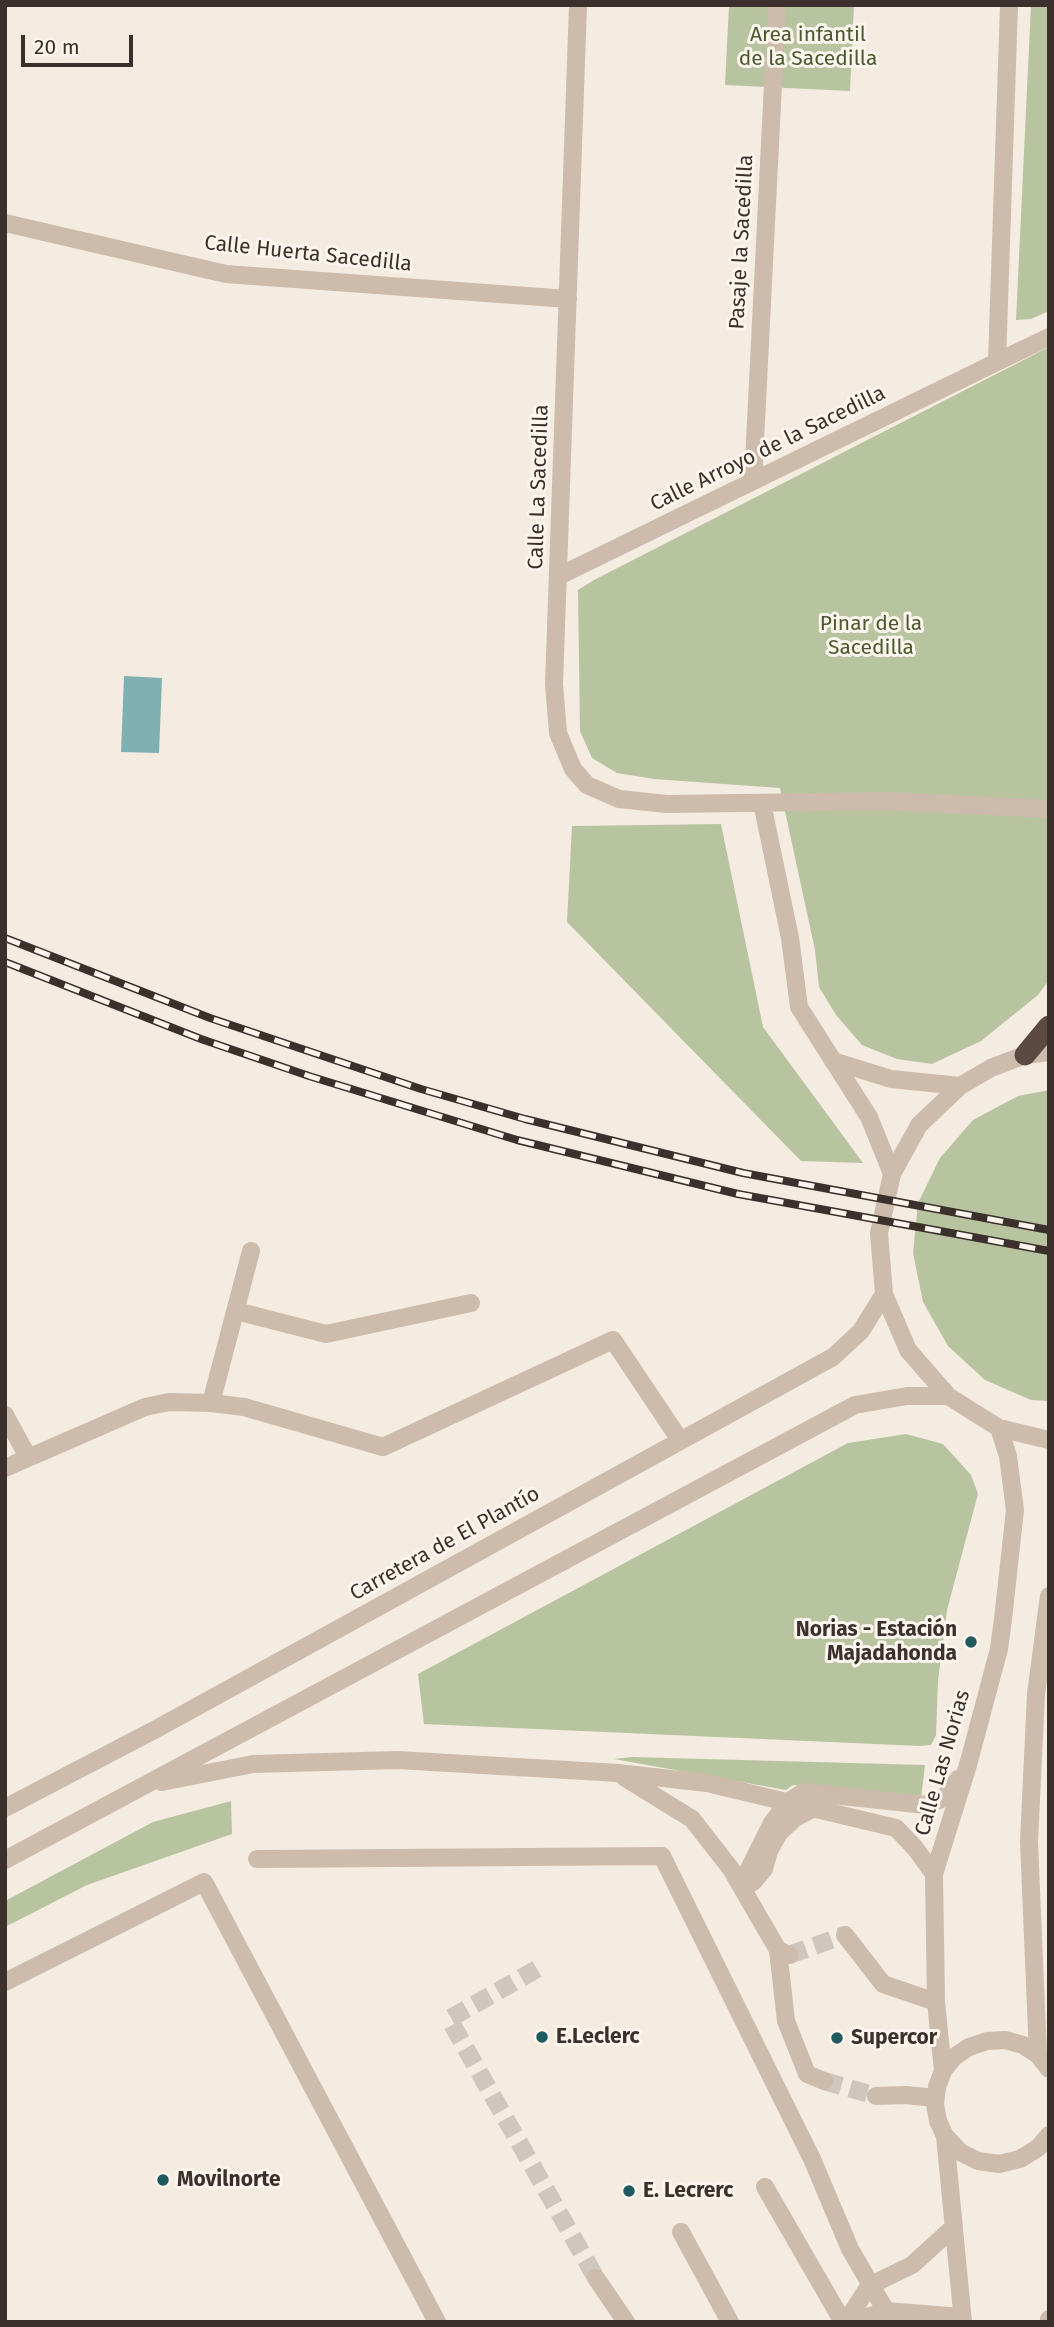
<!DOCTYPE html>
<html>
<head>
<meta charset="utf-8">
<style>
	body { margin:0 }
	#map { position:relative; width:1054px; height:2327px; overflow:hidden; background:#f4ebe1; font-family:"Fira Sans",sans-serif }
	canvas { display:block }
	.frame { position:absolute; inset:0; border:7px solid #3b302b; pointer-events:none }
	.scale { position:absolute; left:21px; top:35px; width:112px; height:32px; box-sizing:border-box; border:4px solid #3b302b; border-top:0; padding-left:9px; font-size:21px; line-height:24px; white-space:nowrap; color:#3b302b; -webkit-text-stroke:5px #fbf5ee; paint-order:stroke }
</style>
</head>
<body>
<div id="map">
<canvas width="1054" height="2327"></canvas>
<div class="frame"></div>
<div class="scale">20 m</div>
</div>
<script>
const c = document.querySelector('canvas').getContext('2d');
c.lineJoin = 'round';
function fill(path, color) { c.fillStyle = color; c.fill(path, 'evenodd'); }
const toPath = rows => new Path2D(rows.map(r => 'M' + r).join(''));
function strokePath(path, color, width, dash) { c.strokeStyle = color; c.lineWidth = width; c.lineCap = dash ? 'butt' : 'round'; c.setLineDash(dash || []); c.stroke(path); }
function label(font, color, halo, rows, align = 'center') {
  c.font = font + ' "Fira Sans",sans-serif'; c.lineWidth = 6; c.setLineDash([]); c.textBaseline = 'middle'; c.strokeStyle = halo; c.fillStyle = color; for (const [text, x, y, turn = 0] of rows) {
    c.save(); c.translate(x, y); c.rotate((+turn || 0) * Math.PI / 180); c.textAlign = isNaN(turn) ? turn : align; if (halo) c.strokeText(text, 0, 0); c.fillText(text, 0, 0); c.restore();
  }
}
const green = toPath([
	[729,5,854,5,850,91,725,85],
	[1031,5,1049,5,1049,311,1031,319,1016,320],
	[1049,347,1049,980,1038,995,981,1041,932,1064,897,1059,862,1045,836,1015,819,987,815,950,780,788,654,779,617,773,592,758,580,731,578,590,594,580],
	[721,824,763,1027,863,1163,801,1161,567,922,572,826],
	[1049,1090,1049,1401,1031,1400,985,1380,948,1346,923,1302,913,1253,918,1203,940,1158,973,1120,1018,1096],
	[906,1434,943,1444,971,1475,978,1494,947,1610,938,1681,936,1735,931,1745,920,1746,424,1724,418,1674,848,1443],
	[632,1757,925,1765,921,1798,793,1785,786,1790,614,1759],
	[231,1801,232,1834,87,1885,5,1927,5,1901,153,1822]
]);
const water = toPath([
	[124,676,162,678,159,753,121,752]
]);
const minorTunnel = toPath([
	[789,1955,845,1935],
	[537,1969,449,2019,596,2278],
	[824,2081,876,2096]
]);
const minor = toPath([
	[578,5,554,684,558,733,573,769,587,785,619,799,667,804,887,801,1049,809],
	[5,223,226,274,568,299],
	[997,362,1049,337],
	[753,481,777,5],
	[559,576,997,362,1009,5],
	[762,803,790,938,799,1007,869,1117,892,1174],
	[1049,1052,1025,1055,991,1068,960,1086,919,1125,892,1174,879,1233,884,1294,908,1350,948,1396,999,1428,1049,1440],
	[833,1061,891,1079,960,1086],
	[236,1311,326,1334,471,1303],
	[211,1403,244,1407,383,1447,613,1340,680,1440],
	[5,1415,28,1457],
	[5,1468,145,1407,169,1402,211,1403,251,1251],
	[624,1777,692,1819,731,1869,778,1950,789,1955],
	[162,1782,253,1764,398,1760,618,1773,707,1783,896,1828,915,1848,934,1874],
	[5,1808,158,1728,833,1357,861,1331,884,1294],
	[257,1859,662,1856,812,2159,850,2249,886,2311],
	[5,1860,855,1405,907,1396,948,1396],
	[746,1886,754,1881,764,1869,769,1851,779,1833,795,1818,814,1808],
	[743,1888,746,1875,772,1823,789,1801,804,1792,926,1805,944,1798,958,1779],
	[845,1935,883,1984,936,2002],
	[778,1950,786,2021,807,2074,824,2081],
	[5,1982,204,1882,437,2322],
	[1038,2055,1029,1842,1036,1694,1049,1596],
	[1049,2069,1038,2055,1023,2045,1005,2040,987,2041,969,2047,954,2057,943,2071,937,2087,935,2104,938,2121,945,2136,960,2152,978,2161,999,2164,1020,2159,1038,2148,1049,2135],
	[943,2071,936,2002,934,1874,968,1765,999,1649,1003,1619,1015,1510,1008,1456,999,1428],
	[876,2096,906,2095,935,2098],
	[945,2136,963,2322],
	[765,2187,843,2322],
	[681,2232,730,2322],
	[596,2278,626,2322],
	[846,2322,869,2286,912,2265,954,2227],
	[851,2322,886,2311,962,2317],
	[1049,2322,1049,2319]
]);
const highway = toPath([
	[1025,1055,1049,1026]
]);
const rail = toPath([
	[5,938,210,1018,421,1089,525,1119,743,1173,1049,1230],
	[5,962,201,1039,309,1076,517,1140,738,1194,1049,1251]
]);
const markers = [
	[971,1642,7,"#1f5a5e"],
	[542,2037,7,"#1f5a5e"],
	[837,2038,7,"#1f5a5e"],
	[163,2180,7,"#1f5a5e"],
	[629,2191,7,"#1f5a5e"]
];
const parkNames = [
	["Area infantil",808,35],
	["de la Sacedilla",808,59],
	["Pinar de la",871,624],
	["Sacedilla",871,648]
];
const streetNames = [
	["Pasaje la Sacedilla",742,242,-87],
	["Calle Huerta Sacedilla",308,254,6],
	["Calle Arroyo de la Sacedilla",768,449,-26],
	["Calle La Sacedilla",539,487,-88],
	["Carretera de El Plantío",445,1544,-29],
	["Calle Las Norias",943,1763,-74]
];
const poiNames = [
	["Norias - Estación",957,1630,"right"],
	["Majadahonda",957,1654,"right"],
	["E.Leclerc",556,2037],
	["Supercor",851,2038],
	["Movilnorte",177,2180],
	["E. Lecrerc",643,2191]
];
fill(green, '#b8c4a0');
fill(water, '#7fb0b2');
strokePath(minorTunnel, '#cfc6bd', 18, [18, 9]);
strokePath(minor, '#cdbbac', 18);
strokePath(highway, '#5c4a42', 21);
strokePath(rail, '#3b302b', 8);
strokePath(rail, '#fbf5ee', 5, [16]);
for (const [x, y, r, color] of markers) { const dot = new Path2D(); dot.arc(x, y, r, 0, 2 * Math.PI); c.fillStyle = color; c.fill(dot); strokePath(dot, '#fbf5ee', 2.5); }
label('21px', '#4a5a2e', '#fbf5ee', parkNames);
label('21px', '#3b302b', '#fbf5ee', streetNames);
label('bold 21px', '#3b302b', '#fbf5ee', poiNames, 'left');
</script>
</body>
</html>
